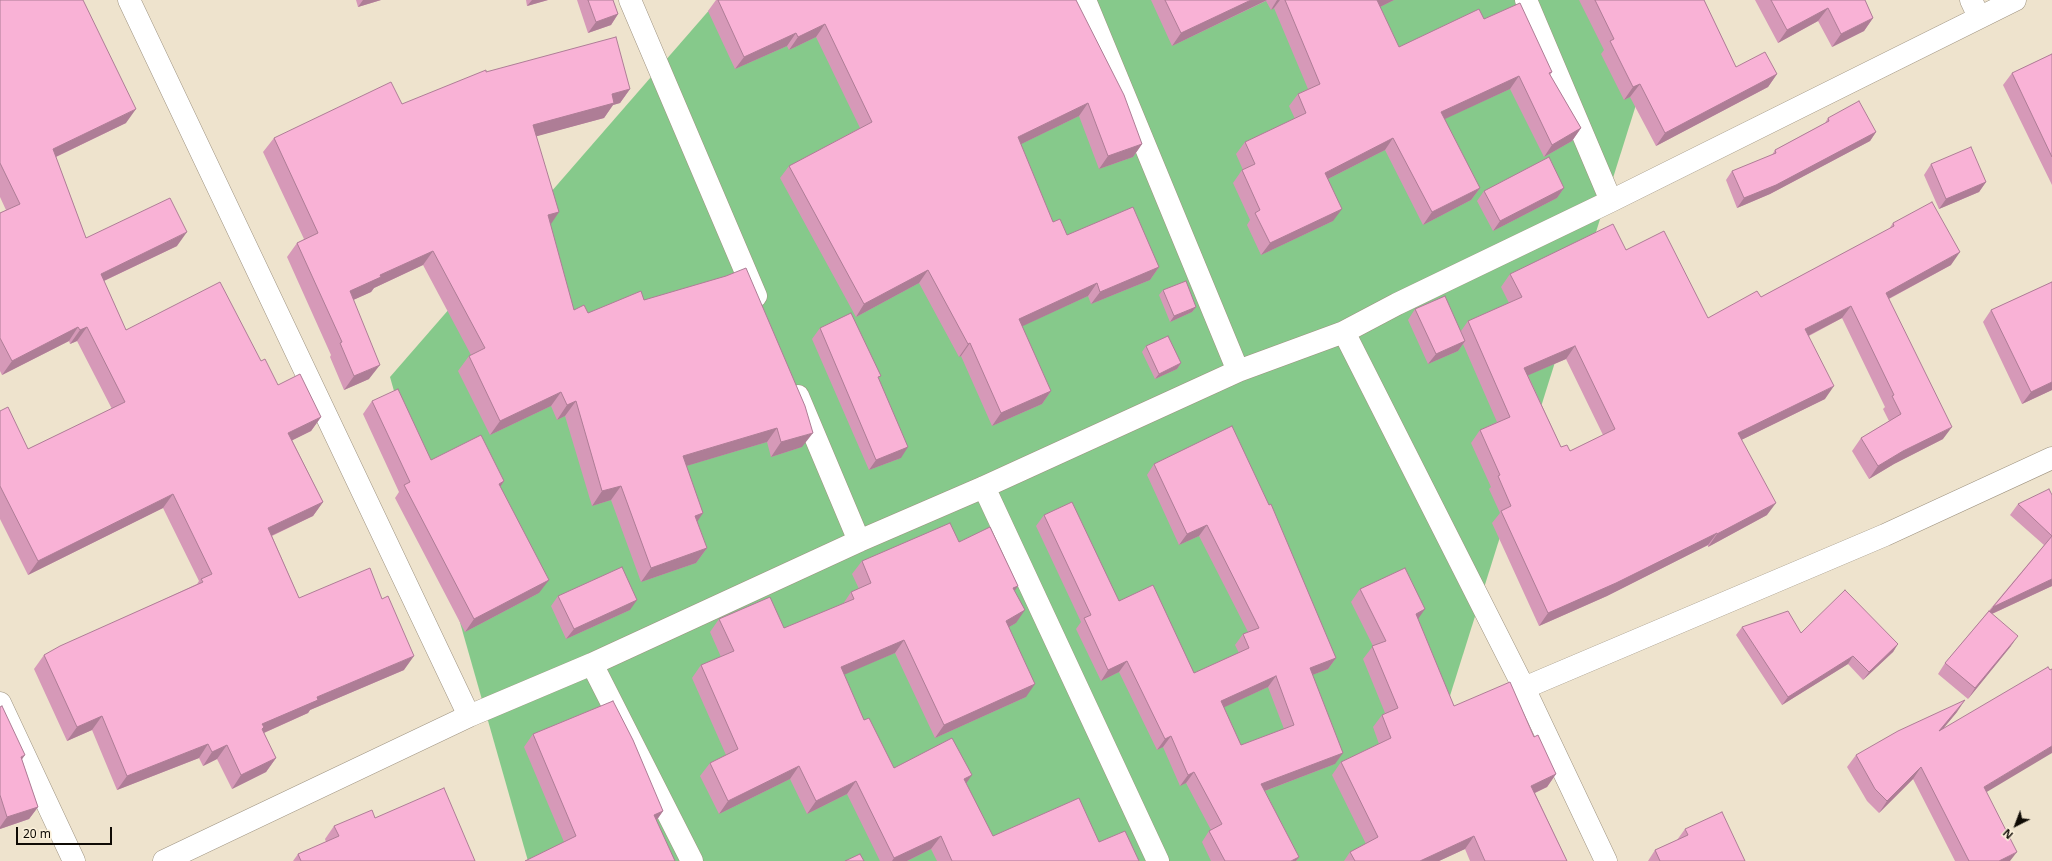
<!DOCTYPE html>
<html>
<head>
<meta charset="utf-8">
<style>
	body { margin:0 }
	#map { position:relative; width:2052px; height:861px; overflow:hidden; background:#eee3cd; font-family:"Noto Sans",sans-serif }
	canvas { display:block }
	.north { position:absolute; left:1996px; top:805px; width:40px; height:40px; -webkit-text-stroke:3px #fbf0da; paint-order:stroke; rotate:222deg; font-size:11px; font-weight:700; line-height:16px; text-align:center; color:#0f0b05 }
	.north::after { content:''; display:block; margin:auto; width:14px; height:18px; background:#0f0b05; clip-path:polygon(50% 0,100% 100%,50% 72%,0 100%) }
	.scale { position:absolute; left:16px; top:827px; width:96px; height:18px; box-sizing:border-box; border:2px solid #0f0b05; border-top:0; padding-left:5px; font-size:12px; line-height:14px; white-space:nowrap; color:#0f0b05; -webkit-text-stroke:3px #fbf0da; paint-order:stroke }
</style>
</head>
<body>
<div id="map">
<canvas width="2052" height="861"></canvas>
<div class="north">N</div>
<div class="scale">20 m</div>
</div>
<script>
const c = document.querySelector('canvas').getContext('2d');
c.lineJoin = 'round';
function fill(path, color) { c.fillStyle = color; c.fill(path, 'evenodd'); }
const toPath = rows => new Path2D(rows.map(r => 'M' + r).join(''));
function strokePath(path, color, width, dash) { c.strokeStyle = color; c.lineWidth = width; c.lineCap = dash ? 'butt' : 'round'; c.setLineDash(dash || []); c.stroke(path); }
const green = toPath([
	[718,0,1669,0,1398,861,528,861,390,377]
]);
const minor = toPath([
	[129,0,469,716],
	[630,0,756,296],
	[1085,0,1238,371],
	[1526,0,1611,201],
	[1971,0,1979,17],
	[1344,332,1524,688,1885,535,2052,458],
	[798,396,859,541],
	[984,487,1158,861],
	[592,664,692,861],
	[1524,688,1606,861],
	[0,703,74,861],
	[164,861,469,716,592,664,859,541,984,487,1238,371,1344,332,1397,304,1611,201,2015,0]
]);
const wall = toPath([
	[0,0,126,123,56,157,86,238,177,246,104,281,126,330,261,361,278,385,321,417,311,431,292,440,323,502,313,516,272,536,299,598,404,670,310,710,308,713,264,733,276,758,266,772,232,789,217,759,203,766,199,758,117,790,92,730,67,741,34,669,44,655,197,584,199,581,163,508,28,575,0,519,0,411,28,449,112,409,77,341,70,344,69,341,2,375,0,371,0,213,6,210,0,197],
	[356,0,381,0,358,7],
	[526,0,548,0,527,6],
	[577,0,613,0,618,14,611,25,588,33],
	[716,0,1076,0,1142,144,1133,157,1099,169,1079,116,1021,144,1053,222,1067,235,1159,267,1150,280,1091,304,1088,296,1022,326,1051,391,1042,404,992,426,961,356,959,357,919,283,856,317,780,178,789,166,860,128,816,37,789,50,787,46,735,69,708,11],
	[1151,0,1394,0,1380,7,1399,47,1484,19,1552,72,1550,75,1581,128,1572,141,1544,157,1510,89,1444,119,1480,188,1471,200,1423,225,1385,150,1328,179,1333,221,1261,255,1247,225,1250,220,1233,183,1242,170,1243,170,1236,154,1245,142,1295,119,1289,106,1298,94,1308,89,1274,8,1271,10,1266,1,1172,46],
	[1579,0,1704,0,1736,67,1777,74,1768,87,1656,146,1630,97,1624,100,1601,54,1604,50],
	[1755,0,1865,0,1873,18,1864,31,1832,47,1818,21,1778,43],
	[2052,54,2052,185,2003,85,2012,73],
	[630,89,620,103,613,105,604,118,536,136,550,225,574,310,588,313,644,300,802,447,771,457,767,442,686,466,703,513,697,521,707,548,696,563,641,582,611,500,592,506,565,416,557,420,551,406,490,435,458,371,469,356,471,355,423,265,374,288,371,292,353,300,369,379,344,390,330,357,331,355,287,257,297,243,304,239,263,152,274,138,402,104],
	[1828,118,1876,132,1870,141,1770,194,1737,208,1726,180,1732,171,1772,155,1775,150,1825,123],
	[1931,164,1986,182,1979,192,1939,209,1924,175],
	[1564,188,1557,198,1493,231,1477,201,1484,191],
	[1893,223,1951,265,1889,299,1943,439,1894,464,1869,479,1852,451,1861,438,1889,421,1883,409,1885,407,1842,318,1809,336,1825,399,1741,440,1767,515,1708,547,1708,545,1607,596,1539,626,1492,523,1500,513,1489,489,1491,487,1471,443,1480,430,1497,422,1463,344,1458,351,1428,364,1408,320,1415,309,1461,331,1468,321,1509,303,1501,287,1510,274,1626,250,1708,318,1761,297,1889,229],
	[1566,359,1603,435,1570,451,1561,447,1528,375],
	[2052,282,2052,390,2022,404,1983,322,1991,310],
	[1163,290,1196,307,1192,312,1170,322,1159,295],
	[820,328,879,378,901,458,869,470,812,339],
	[1146,346,1181,363,1177,369,1155,379,1142,352],
	[372,401,431,460,504,481,500,487,539,593,465,632,395,498,399,492,363,414],
	[1154,464,1336,658,1328,669,1312,675,1335,764,1265,791,1299,857,1296,861,1211,861,1202,842,1209,831,1211,830,1186,783,1180,786,1163,747,1157,750,1119,672,1101,681,1076,629,1081,622,1036,526,1044,515,1119,601,1194,673,1239,653,1235,645,1243,634,1248,632,1199,536,1179,545,1147,475],
	[1268,687,1284,729,1241,745,1224,707],
	[2052,495,2052,586,1992,614,2011,646,1968,699,1938,674,1945,663,2044,545,2010,515,2018,504],
	[959,542,1014,591,1016,623,1009,627,1026,697,935,738,895,653,844,674,864,720,894,768,966,783,993,836,1099,842,1139,861,937,861,931,849,907,861,880,861,847,794,807,814,790,779,719,814,700,776,710,763,726,755,692,678,701,665,721,657,710,632,719,619,784,628,843,604,851,592,859,589,852,574,862,561],
	[1360,589,1418,619,1454,706,1534,737,1556,774,1547,787,1535,793,1567,861,1470,861,1465,849,1439,861,1344,861,1350,852,1366,844,1332,775,1341,762,1379,744,1373,727,1382,715,1385,713,1363,659,1373,646,1351,602],
	[558,596,630,610,566,639,551,606],
	[1742,627,1801,633,1898,644,1893,652,1863,680,1848,664,1782,705,1736,635],
	[0,707,22,760,38,807,29,819,0,829],
	[1957,712,1942,730,1986,792,2010,861,1955,861,1913,779,1879,813,1867,801,1847,767,1856,755],
	[533,734,663,811,656,821,564,842,524,747],
	[375,818,475,861,293,861,298,854,326,842,325,839,334,826],
	[1685,829,1745,861,1648,861,1655,850,1677,840]
]);
const shadedWall = toPath([
	[363,0,381,0,358,7],
	[532,0,548,0,527,6],
	[1251,0,1267,0,1172,46,1181,33],
	[1277,0,1280,0,1274,8,1271,10],
	[1378,0,1394,0,1368,13],
	[1828,8,1818,21,1778,43,1787,30],
	[618,14,611,25,588,33,596,22],
	[1873,18,1864,31,1832,47,1841,34],
	[825,24,816,37,789,50,798,37],
	[796,33,787,46,735,69,744,57],
	[1777,74,1768,87,1656,146,1665,133],
	[1519,76,1510,89,1432,125,1441,112],
	[1640,84,1630,97,1624,100,1633,87],
	[630,89,620,103,613,105,604,118,523,140,533,125,612,94],
	[1088,103,1079,116,1009,150,1018,137],
	[136,109,126,123,43,163,53,149],
	[1581,128,1572,141,1544,157,1552,145],
	[1876,132,1870,141,1770,194,1737,208,1744,198],
	[1393,138,1385,150,1316,185,1325,173],
	[1142,144,1133,157,1099,169,1108,156],
	[1986,182,1979,192,1939,209,1946,199],
	[1480,188,1471,200,1423,225,1432,212],
	[1564,188,1557,198,1493,231,1500,221],
	[1342,209,1333,221,1261,255,1270,243],
	[559,212,549,227,548,215],
	[187,232,177,246,91,287,101,274],
	[433,251,423,265,374,288,371,292,340,306,350,291,380,275],
	[1960,252,1951,265,1877,305,1886,293],
	[1159,267,1150,280,1091,304,1100,292],
	[928,270,919,283,856,317,864,304],
	[1097,283,1088,296,1010,332,1019,319],
	[1851,306,1842,318,1796,342,1805,329],
	[1196,307,1192,312,1170,322,1174,316],
	[78,327,69,341,2,375,12,361],
	[87,327,77,341,70,344,80,330],
	[1465,341,1458,351,1428,364,1436,354],
	[970,343,961,356,959,357,968,344],
	[1575,346,1566,359,1515,381,1524,368],
	[1181,363,1177,369,1155,379,1159,374],
	[380,365,369,379,344,390,354,376],
	[2052,382,2052,390,2022,404,2031,392],
	[1834,386,1825,399,1729,446,1738,433],
	[1051,391,1042,404,992,426,1001,413],
	[561,392,551,406,490,435,500,421],
	[576,401,565,416,557,420,567,405],
	[321,417,311,431,279,447,288,433],
	[1952,427,1943,439,1894,464,1869,479,1878,466,1903,451],
	[777,428,767,442,673,470,683,456],
	[813,433,802,447,771,457,781,442],
	[908,447,901,458,869,470,876,460],
	[504,481,495,495,499,484],
	[621,486,611,500,592,506,602,491],
	[173,494,163,508,28,575,38,561],
	[323,502,313,516,258,542,268,528],
	[1776,503,1767,515,1708,547,1717,534],
	[703,513,693,528,695,516],
	[1207,525,1199,536,1179,545,1187,534],
	[1717,533,1708,545,1607,596,1539,626,1548,613],
	[707,548,696,563,641,582,651,568],
	[2052,579,2052,586,1985,617,1993,607],
	[549,580,539,593,465,632,474,619],
	[1018,586,1009,599,1013,588],
	[637,600,630,610,566,639,574,629],
	[1425,609,1416,622,1416,614],
	[1025,610,1016,623,997,634,1006,621],
	[2018,636,2011,646,1968,699,1975,688],
	[904,640,895,653,832,680,841,667],
	[1898,644,1893,652,1863,680,1869,672],
	[414,656,404,670,310,710,308,713,259,735,262,724,317,697],
	[1853,656,1848,664,1782,705,1788,697],
	[1336,658,1328,669,1302,679,1310,668],
	[1127,661,1119,672,1101,681,1108,670],
	[1276,676,1268,687,1214,712,1221,701],
	[1035,684,1026,697,935,738,944,725],
	[1965,700,1957,712,1931,743,1939,731],
	[102,716,92,730,67,741,77,727],
	[1171,736,1163,747,1157,750,1165,739],
	[208,744,199,758,117,790,127,776],
	[227,745,217,759,203,766,212,752],
	[2052,746,2052,753,1975,799,1984,787],
	[1343,753,1335,764,1254,795,1261,784],
	[25,755,16,768,21,757],
	[276,758,266,772,232,789,241,775],
	[799,766,790,779,719,814,728,801],
	[1921,767,1913,779,1879,813,1887,801],
	[1194,772,1186,783,1180,786,1188,775],
	[1556,774,1547,787,1522,799,1531,786],
	[972,775,963,788,964,779],
	[856,781,847,794,807,814,816,801],
	[38,807,29,819,0,829,0,827,7,817],
	[663,811,654,824,654,815],
	[941,836,931,849,907,861,892,861,894,858],
	[1474,836,1465,849,1439,861,1420,861],
	[2017,852,2010,861,1999,861],
	[1299,857,1296,861,1291,861]
]);
const building = toPath([
	[0,0,83,0,136,109,53,149,86,238,170,198,187,232,101,274,126,330,220,282,261,361,265,359,278,385,300,374,321,417,288,433,323,502,268,528,299,598,370,568,382,599,388,596,414,656,317,697,318,700,262,724,264,727,262,729,276,758,241,775,227,745,212,752,208,744,127,776,102,716,77,727,44,655,60,646,203,582,201,579,212,574,173,494,38,561,0,486,0,411,8,407,28,449,125,402,87,327,80,330,78,327,12,361,0,338,0,213,20,204,0,163,0,0],
	[588,0,613,0,618,14,596,22,588,0],
	[718,0,1076,0,1124,95,1142,144,1108,156,1088,103,1018,137,1053,222,1060,219,1067,235,1133,207,1159,267,1100,292,1097,283,1019,319,1051,391,1001,413,970,343,968,344,928,270,864,304,789,166,872,122,825,24,798,37,796,33,744,57,718,0],
	[1165,0,1251,0,1181,33,1165,0],
	[1285,0,1378,0,1377,0,1399,47,1479,9,1484,19,1520,3,1552,72,1549,73,1581,128,1552,145,1519,76,1441,112,1480,188,1432,212,1393,138,1325,173,1342,209,1270,243,1255,213,1260,210,1242,170,1255,164,1245,142,1306,113,1298,94,1320,84,1285,0],
	[1595,0,1704,0,1736,67,1765,52,1777,74,1665,133,1640,84,1633,87,1610,41,1614,39,1595,0],
	[1771,0,1865,0,1873,18,1841,34,1828,8,1787,30,1771,0],
	[616,37,630,89,612,94,614,103,533,125,559,212,548,215,574,310,584,305,588,313,641,291,644,300,726,276,746,268,805,406,813,433,781,442,777,428,683,456,703,513,695,516,707,548,651,568,621,486,602,491,576,401,567,405,561,392,500,421,469,356,485,348,433,251,380,275,381,277,350,291,380,365,354,376,340,343,342,342,297,243,318,233,274,138,391,82,402,104,486,70,486,72,616,37],
	[2052,54,2052,157,2012,73,2052,54],
	[1859,101,1876,132,1776,185,1744,198,1732,171,1776,153,1775,150,1829,121,1828,118,1859,101],
	[1971,147,1986,182,1946,199,1931,164,1971,147],
	[1549,157,1564,188,1500,221,1484,191,1549,157],
	[1932,202,1960,252,1886,293,1952,427,1903,451,1878,466,1861,438,1901,414,1892,396,1894,395,1851,306,1805,329,1834,386,1738,433,1776,503,1717,534,1717,533,1616,583,1548,613,1501,511,1511,506,1498,476,1500,475,1480,430,1510,417,1468,321,1522,297,1510,274,1613,224,1626,250,1664,231,1708,318,1757,291,1761,297,1894,226,1893,223,1932,202],
	[1575,346,1615,429,1570,451,1567,445,1561,447,1524,368,1575,346],
	[1186,281,1196,307,1174,316,1163,290,1186,281],
	[2052,282,2052,382,2031,392,1991,310,2052,282],
	[1445,296,1465,341,1436,354,1415,309,1445,296],
	[851,313,881,376,878,377,908,447,876,460,820,328,851,313],
	[1168,336,1181,363,1159,374,1146,346,1168,336],
	[398,389,431,460,481,435,504,481,499,484,549,580,474,619,404,485,410,482,372,401,398,389],
	[1232,426,1269,505,1271,504,1336,658,1310,668,1343,753,1261,784,1299,857,1291,861,1225,861,1209,831,1222,824,1194,772,1188,775,1171,736,1165,739,1127,661,1108,670,1084,618,1091,615,1044,515,1072,502,1119,601,1153,585,1194,673,1249,648,1243,634,1259,628,1207,525,1187,534,1154,464,1232,426],
	[1276,676,1294,725,1241,745,1221,701,1276,676],
	[2049,489,2052,495,2052,579,1993,607,2052,536,2018,504,2049,489],
	[950,523,959,542,990,527,1018,586,1013,588,1025,610,1006,621,1035,684,944,725,904,640,841,667,864,720,869,718,894,768,952,738,972,775,964,779,993,836,1079,798,1099,842,1125,831,1139,861,952,861,941,836,894,858,856,781,816,801,799,766,728,801,710,763,738,749,701,665,734,651,719,619,770,597,784,628,854,599,851,592,871,583,862,561,950,523],
	[622,567,637,600,574,629,558,596,622,567],
	[1405,568,1425,609,1416,614,1454,706,1510,682,1534,737,1538,735,1556,774,1531,786,1567,861,1485,861,1474,836,1420,861,1355,861,1350,852,1378,837,1341,762,1391,738,1382,715,1398,708,1372,646,1386,641,1360,589,1405,568],
	[1845,590,1898,644,1869,672,1853,656,1788,697,1742,627,1788,611,1801,633,1845,590],
	[1989,611,2018,636,1975,688,1945,663,1989,611],
	[2048,667,2050,670,2052,669,2052,746,1984,787,2017,852,1999,861,1969,861,1921,767,1887,801,1875,789,1856,755,1898,731,1965,700,1939,731,2048,667],
	[613,701,633,740,663,811,654,815,675,861,525,861,576,836,533,734,613,701],
	[2,706,25,755,21,757,38,807,7,817,0,795,0,707,2,706],
	[444,788,475,861,301,861,298,854,339,836,334,826,372,810,375,818,444,788],
	[1722,812,1745,861,1660,861,1655,850,1688,835,1685,829,1722,812],
	[860,854,864,861,845,861,860,854]
]);
fill(green, '#86c98b');
strokePath(minor, '#9e9380', 23);
strokePath(minor, '#fff', 22);
fill(wall, '#d699b8');
fill(shadedWall, '#ae7d96');
fill(building, '#f9b2d6');
strokePath(building, '#ae7d96', 1);
</script>
</body>
</html>
